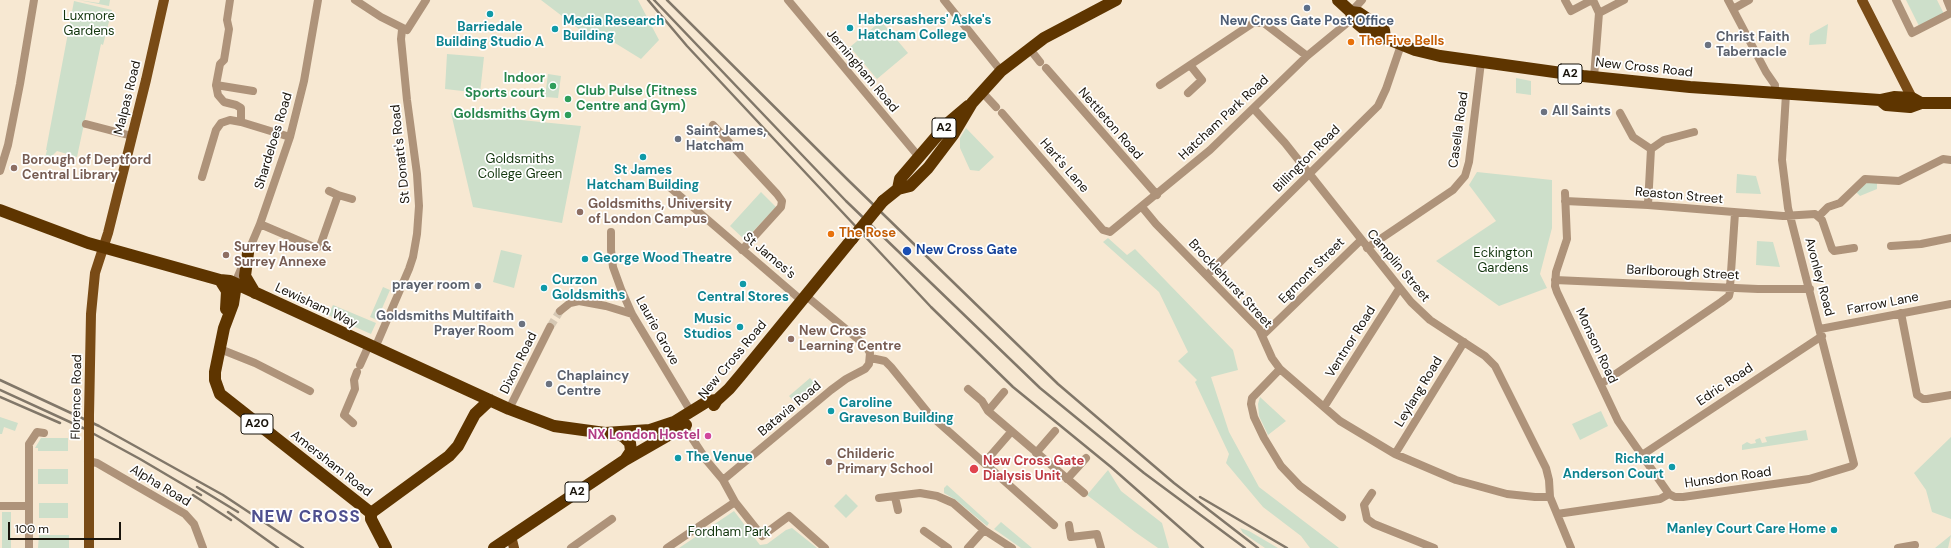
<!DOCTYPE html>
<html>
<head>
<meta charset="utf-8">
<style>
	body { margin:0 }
	#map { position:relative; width:1951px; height:548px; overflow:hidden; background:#f7e8d2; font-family:"DM Sans",sans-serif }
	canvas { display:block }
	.scale { position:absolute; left:8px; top:522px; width:113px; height:18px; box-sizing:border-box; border:2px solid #19140c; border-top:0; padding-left:5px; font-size:12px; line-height:14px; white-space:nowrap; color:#19140c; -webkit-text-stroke:3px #fff; paint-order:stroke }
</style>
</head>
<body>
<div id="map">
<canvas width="1951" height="548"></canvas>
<div class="scale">100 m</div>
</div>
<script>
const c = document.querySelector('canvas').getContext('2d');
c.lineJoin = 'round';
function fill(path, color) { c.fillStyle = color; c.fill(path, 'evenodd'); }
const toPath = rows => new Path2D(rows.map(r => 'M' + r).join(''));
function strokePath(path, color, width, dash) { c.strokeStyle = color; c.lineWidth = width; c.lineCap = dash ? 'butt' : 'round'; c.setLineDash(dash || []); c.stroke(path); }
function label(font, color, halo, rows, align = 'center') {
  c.font = font + ' "DM Sans",sans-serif'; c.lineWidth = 3.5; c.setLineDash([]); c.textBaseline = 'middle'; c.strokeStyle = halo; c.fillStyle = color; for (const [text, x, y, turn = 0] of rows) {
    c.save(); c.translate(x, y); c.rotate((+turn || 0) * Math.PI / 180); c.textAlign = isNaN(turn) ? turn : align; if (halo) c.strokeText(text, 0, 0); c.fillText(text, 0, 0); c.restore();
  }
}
const green = toPath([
	[78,0,99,3,100,0,110,0,109,6],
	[541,0,638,0,659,40,641,59,602,35,579,29],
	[1906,0,1937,0,1944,14,1919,26],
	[74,1,112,10,103,45,101,44,77,157,57,151,49,159,45,158,47,150,46,150],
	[881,21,908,53,877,79,850,47],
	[1828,24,1826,44,1809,45,1810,34],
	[447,54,484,57,480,93,445,89],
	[548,74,561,76,558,98,545,97],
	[1516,78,1531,81,1531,95,1516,93],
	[451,113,581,126,562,223,473,207],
	[966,128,994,157,979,171,970,170,960,148,960,138],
	[1477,172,1552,180,1552,228,1540,274,1547,288,1499,306,1436,261,1496,221,1469,185],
	[1737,174,1756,176,1761,194,1736,193],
	[1868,182,1877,183,1877,189,1860,196,1856,192],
	[761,192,776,207,745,240,730,226],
	[1108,238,1127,255,1135,249,1233,350,1238,370,1211,377,1229,432,1259,487,1339,548,1310,548,1301,536,1263,507,1226,463,1229,454,1195,382,1197,380,1178,361,1188,352,1159,292,1103,242],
	[1757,241,1773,242,1780,267,1756,265],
	[501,250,522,255,514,288,493,282],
	[383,287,390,290,377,320,370,317],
	[333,305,376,323,371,334,328,315],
	[810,378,821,389,799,407,789,396],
	[1260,397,1286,421,1268,435,1259,416,1258,404],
	[1601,411,1608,426,1580,440,1572,424],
	[0,417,18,423,15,431,4,427,2,434,0,434],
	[1806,430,1808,440,1742,450,1742,445,1747,442,1751,444,1756,443,1755,440,1757,439,1760,438,1762,443,1767,442,1765,437],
	[1951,437,1951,519,1932,512,1926,490,1914,473],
	[41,438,68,438,68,451,38,451,38,448,35,448],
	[38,469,68,469,68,484,38,484],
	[1108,470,1121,491,1162,523,1169,548,1158,548,1135,532,1087,495],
	[947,485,989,523,987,526,956,500,944,493,944,488],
	[846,494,858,506,846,518,834,506],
	[39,503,68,503,68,518,39,518],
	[734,511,760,545,767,544,786,530,792,528,817,548,679,548],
	[2,512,11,512,11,548,2,548],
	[1001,522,1032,548,1021,548,994,529],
	[1240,528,1249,531,1278,548,1265,548,1243,533],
	[39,535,69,535,69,548,38,548],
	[1951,535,1948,548,1935,548]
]);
const minorTunnel = toPath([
	[550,327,560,311]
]);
const minor = toPath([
	[230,0,227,20,229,29,224,60,220,64,216,85,218,95,224,102,236,105,241,108,241,122],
	[355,0,381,17,407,30,426,0],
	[788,0,919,157],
	[944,0,1001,71],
	[1565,0,1571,11,1592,0],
	[1593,0,1599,13,1594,77],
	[1728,0,1766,72,1775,85,1775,93],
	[1896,0,1912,33,1951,13],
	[1947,0,1951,10],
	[1733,9,1749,0],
	[1351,12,1362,0],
	[1599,13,1624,0],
	[1029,48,1040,62],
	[1046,68,1157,195],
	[216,85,253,91],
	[1160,85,1253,23,1264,23,1307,56],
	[982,92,996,107],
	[1188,93,1202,80,1190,65],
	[1254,109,1285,143,1411,302,1430,320,1485,356,1495,366,1546,468,1549,480,1550,497,1571,548],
	[1002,113,1103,230,1110,232,1210,150,1307,56,1352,19],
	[1620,113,1633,137,1651,149,1648,205],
	[86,124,132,136],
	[713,125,777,194,782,201,781,207,742,250],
	[1651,149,1664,140,1694,132],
	[0,171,8,145,20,84,34,0],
	[202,177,216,130,221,123,230,120,241,122,290,137],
	[666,184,801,300],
	[329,191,338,195,352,199],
	[1565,193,1567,239,1556,272,1555,286,1557,292,1618,421,1669,494,1675,497,1683,497,1809,479,1852,466,1854,464,1788,208,1782,160,1786,94],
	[1565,201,1648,205,1783,216,1815,214,1822,220,1832,249,1834,251,1854,248],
	[1142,207,1156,224,1259,329,1272,358,1280,369,1340,421,1395,454,1456,480,1507,494,1535,497,1550,497],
	[1819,216,1828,207,1840,203,1865,179,1899,181,1943,159,1951,160],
	[260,224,316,248,320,246,338,195],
	[611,232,611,250,613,267,621,289,632,314,691,412],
	[1891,246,1921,244,1951,238],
	[1367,248,1453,190,1465,176,1469,162,1481,62],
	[1207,275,1378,106,1386,89,1401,45],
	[1555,280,1758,289,1810,289],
	[236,284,238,276,260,224,290,137,304,81,318,0],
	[1730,287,1735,213],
	[560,311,570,303,579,301,606,306,632,314],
	[1901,313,1917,395,1923,399,1927,399,1951,395],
	[1820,329,1951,304],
	[1263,335,1361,240],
	[375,348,409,269,413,257,417,234,419,206,417,174,407,100,401,39,402,30],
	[220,349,255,363,310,391],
	[871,358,885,361,891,367,929,414,1054,525],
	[360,365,369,345],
	[1280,369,1252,398,1251,404,1254,417,1264,438,1281,466,1300,486,1342,517],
	[1601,384,1721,302,1729,296,1731,287],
	[968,389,982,401,988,411,1084,493],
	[1324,407,1399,289],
	[509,409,550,327],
	[988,411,1004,392],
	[353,423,344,415,355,389,354,380,357,372],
	[684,426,707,461,723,480,735,502,762,536,789,516,825,548],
	[1036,453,1055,431],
	[1395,454,1464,342],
	[1642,455,1822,336],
	[88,461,97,463,185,514,194,524,203,548],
	[985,462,1011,432],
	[1067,479,1086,458],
	[723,480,831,390,846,379,865,369,869,364,870,353,865,345,805,295],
	[1372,493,1364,505,1367,519,1374,524,1434,548],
	[895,497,898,510],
	[879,498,920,493,937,496,953,503,984,530,1012,548],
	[0,506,29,506],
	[1557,514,1660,499,1669,494],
	[1069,525,1071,537,1097,534,1101,548],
	[924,531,948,548],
	[29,548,29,444,37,432,44,433],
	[571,548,612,519],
	[667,548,735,502],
	[968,548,984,530],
	[1898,548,1915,545]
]);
const major = toPath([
	[1862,0,1912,98],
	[89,415,91,314,95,273,108,233,146,80,164,0],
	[89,449,89,548],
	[511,536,514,548]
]);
const highway = toPath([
	[1338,0,1351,12,1352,19,1377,40,1385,38,1415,50,1440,56,1583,76,1690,87,1880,100,1894,97,1912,98,1921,103,1951,103],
	[1351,12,1359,13,1384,30,1385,38],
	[1880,100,1886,105,1910,107,1921,103],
	[898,189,900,179,948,123,968,106],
	[883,201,898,189,910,186,928,168,953,135,972,103,1001,71,1044,38,1116,0],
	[0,210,88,243,220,280,230,281,509,409,554,426,605,433,650,430,674,422,708,401,717,400],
	[248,253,245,276,255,293],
	[220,280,227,291,226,309],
	[236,284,233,304,224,328,215,372,215,380,220,394,371,513],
	[714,405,717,400,729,389,740,376,852,239],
	[617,433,624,437,630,443,631,451,625,460],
	[371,513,449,456,458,446,475,414,490,400],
	[371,513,371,519,386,548],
	[494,548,625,460,686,425]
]);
const rail = toPath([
	[648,0,687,46,931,307,1013,387,1111,467,1203,548],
	[654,0,846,201,1040,388,1144,473,1245,548],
	[667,0,847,179,1058,384,1174,483,1258,548],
	[0,380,99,426,223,495,303,548],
	[0,390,83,428,140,459,201,495],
	[0,397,60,423],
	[197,487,238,512],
	[193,495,231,520],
	[1200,497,1287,548],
	[228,512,278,548]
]);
const majorBridge = toPath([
	[89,449,89,415]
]);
const highwayBridge = toPath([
	[852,239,883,201]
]);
const markers = [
	[1307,8,4,"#5c6f8a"],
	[490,14,4,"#0f9aa8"],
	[850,28,4,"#0f9aa8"],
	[555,29,4,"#0f9aa8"],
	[1351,42,4,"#e8710a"],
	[1708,45,4,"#6b7280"],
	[553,86,4,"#2e9e5b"],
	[568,99,4,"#2e9e5b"],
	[1544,112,4,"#6b7280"],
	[568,115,4,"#2e9e5b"],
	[678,139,4,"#6b7280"],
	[643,157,4,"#0f9aa8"],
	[14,168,4,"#8d6e63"],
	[580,212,4,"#8d6e63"],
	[831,234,4,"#e8710a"],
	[907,251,5,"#1a4fb4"],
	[226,255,4,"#8d6e63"],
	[585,259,4,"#0f9aa8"],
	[743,284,4,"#0f9aa8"],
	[478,286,4,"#6b7280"],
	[544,288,4,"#0f9aa8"],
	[522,324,4,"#6b7280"],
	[740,327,4,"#0f9aa8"],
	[791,339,4,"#8d6e63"],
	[549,384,4,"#6b7280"],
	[831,411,4,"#0f9aa8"],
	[708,436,4,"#d1479c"],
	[678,458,4,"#0f9aa8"],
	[829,462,4,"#8d6e63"],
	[1672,467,4,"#0f9aa8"],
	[974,469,5,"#e0444e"],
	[1834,530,4,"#0f9aa8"]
];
const shields = [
	[1570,74,24],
	[944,128,24],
	[257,424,32],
	[577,492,24]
];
const shieldNames = [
	["A2",1570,74],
	["A2",944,128],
	["A20",257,424],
	["A2",577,492]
];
const parkNames = [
	["Luxmore",89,17],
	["Gardens",89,32],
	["Goldsmiths",520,160],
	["College Green",520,175],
	["Eckington",1503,254],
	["Gardens",1503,269],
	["Fordham Park",729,533]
];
const cultureNames = [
	["Habersashers' Aske's",858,21],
	["Hatcham College",858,36],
	["Media Research",563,22],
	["Building",563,37],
	["Barriedale",490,28,"center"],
	["Building Studio A",490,43,"center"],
	["St James",643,171,"center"],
	["Hatcham Building",643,186,"center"],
	["George Wood Theatre",593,259],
	["Curzon",552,281],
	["Goldsmiths",552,296],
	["Central Stores",743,298,"center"],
	["Music",732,320,"right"],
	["Studios",732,335,"right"],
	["Caroline",839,404],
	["Graveson Building",839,419],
	["The Venue",686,458],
	["Richard",1664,460,"right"],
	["Anderson Court",1664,475,"right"],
	["Manley Court Care Home",1826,530,"right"]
];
const serviceNames = [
	["New Cross Gate Post Office",1307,22]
];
const worshipNames = [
	["Christ Faith",1716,38],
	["Tabernacle",1716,53],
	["All Saints",1552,112],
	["Saint James,",686,132],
	["Hatcham",686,147],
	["prayer room",470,286,"right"],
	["Goldsmiths Multifaith",514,317,"right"],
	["Prayer Room",514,332,"right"],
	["Chaplaincy",557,377],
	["Centre",557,392]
];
const foodNames = [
	["The Five Bells",1359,42],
	["The Rose",839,234]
];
const streetNames = [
	["New Cross Road",1644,68,6],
	["Jerningham Road",862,71,50],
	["Malpas Road",128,98,-76],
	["Hatcham Park Road",1224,118,-43],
	["Nettleton Road",1110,124,49],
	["Casella Road",1459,130,-82],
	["Shardeloes Road",274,141,-73],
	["St Donatt's Road",401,154,-96],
	["Billington Road",1307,159,-45],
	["Hart's Lane",1064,166,49],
	["Reaston Street",1679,196,5],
	["St James's",769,256,40],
	["Camplin Street",1398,266,50],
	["Egmont Street",1312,271,-45],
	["Barlborough Street",1683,273,3],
	["Avonley Road",1819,277,75],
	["Brocklehurst Street",1230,284,47],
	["Farrow Lane",1883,304,-11],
	["Lewisham Way",316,306,25],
	["Laurie Grove",657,331,61],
	["Ventnor Road",1351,342,-58],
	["Monson Road",1596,346,65],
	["New Cross Road",733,360,-50],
	["Dixon Road",519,363,-64],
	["Edric Road",1725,385,-34],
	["Leylang Road",1419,392,-59],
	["Florence Road",77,397,-89],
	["Batavia Road",790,409,-40],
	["Amersham Road",331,464,38],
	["Hunsdon Road",1728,478,-8],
	["Alpha Road",160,486,31]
];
const leisureNames = [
	["Indoor",545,79],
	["Sports court",545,94],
	["Club Pulse (Fitness",576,92,"left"],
	["Centre and Gym)",576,107,"left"],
	["Goldsmiths Gym",560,115]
];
const educationNames = [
	["Borough of Deptford",22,161],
	["Central Library",22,176],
	["Goldsmiths, University",588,205],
	["of London Campus",588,220],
	["Surrey House &",234,248],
	["Surrey Annexe",234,263],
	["New Cross",799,332],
	["Learning Centre",799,347],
	["Childeric",837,455],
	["Primary School",837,470]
];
const transitNames = [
	["New Cross Gate",916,251]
];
const hotelNames = [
	["NX London Hostel",700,436]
];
const healthNames = [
	["New Cross Gate",983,462],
	["Dialysis Unit",983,477]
];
const districtNames = [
	["NEW CROSS",306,518]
];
fill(green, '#cddfca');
strokePath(minorTunnel, '#d6c8b4', 8, [8, 4]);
strokePath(minor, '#ae937a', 8);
strokePath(major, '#794b16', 10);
strokePath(highway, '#5e3500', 12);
strokePath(rail, '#817769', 2.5);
strokePath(majorBridge, '#794b16', 10);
strokePath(highwayBridge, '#5e3500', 12);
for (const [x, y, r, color] of markers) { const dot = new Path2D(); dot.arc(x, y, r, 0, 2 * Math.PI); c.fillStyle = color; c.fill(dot); strokePath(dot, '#fff', 1.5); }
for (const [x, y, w] of shields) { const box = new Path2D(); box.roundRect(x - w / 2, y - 10, w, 20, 3); c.fillStyle = '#fff'; c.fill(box); strokePath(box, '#19140c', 1); }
label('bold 12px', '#19140c', null, shieldNames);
label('13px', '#13360e', '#fff', parkNames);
label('bold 13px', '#0d838f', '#fff', cultureNames, 'left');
label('bold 13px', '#4e5e75', '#fff', serviceNames);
label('bold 13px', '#5b616d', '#fff', worshipNames, 'left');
label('bold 13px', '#c56008', '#fff', foodNames, 'left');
label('13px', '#19140c', '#fff', streetNames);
label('bold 13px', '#27864d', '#fff', leisureNames, 'right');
label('bold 13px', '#785e54', '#fff', educationNames, 'left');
label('bold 13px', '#164399', '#fff', transitNames, 'left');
label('bold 13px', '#b23c85', '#fff', hotelNames, 'right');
label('bold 13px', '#be3a42', '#fff', healthNames, 'left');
c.letterSpacing = '1px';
label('bold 17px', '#4e4f8e', '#fff', districtNames);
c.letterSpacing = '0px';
</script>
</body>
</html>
